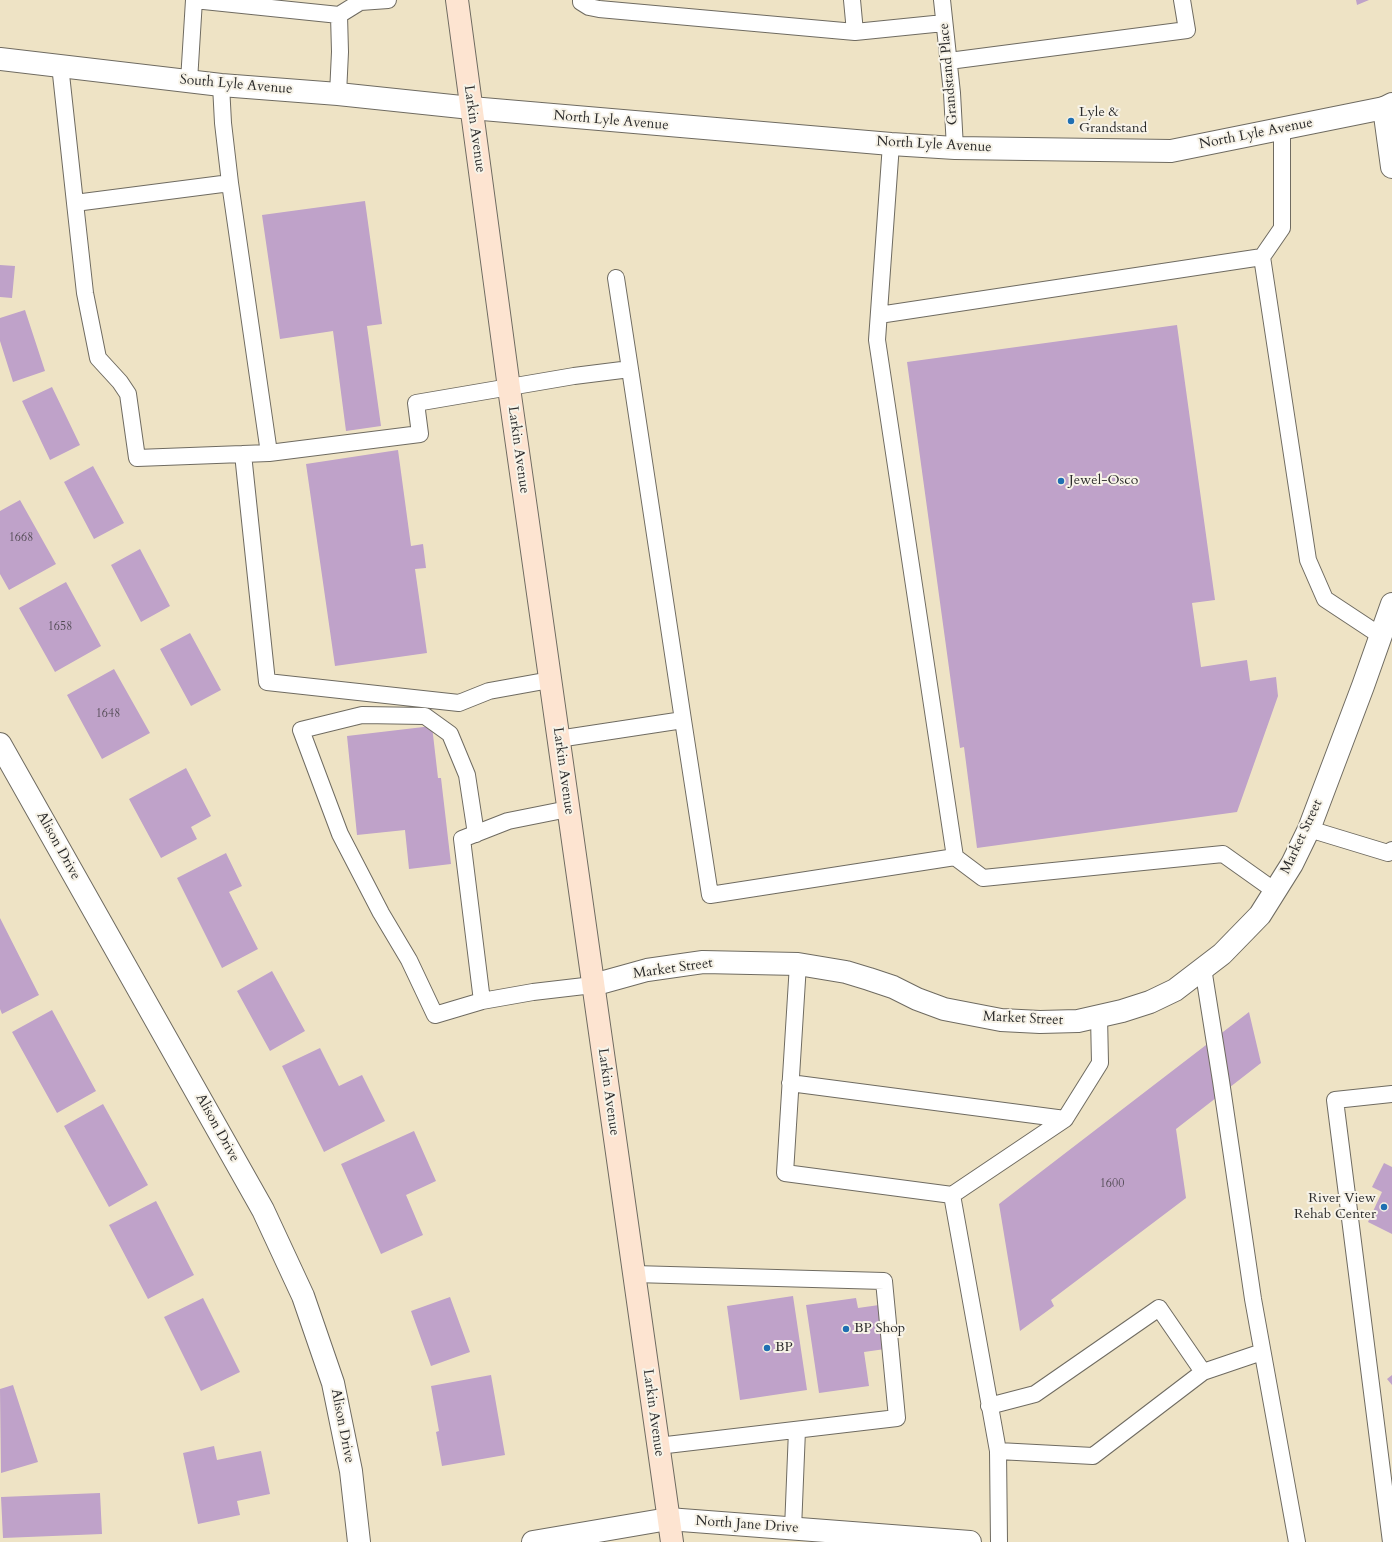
<!DOCTYPE html>
<html>
<head>
<meta charset="utf-8">
<style>
	body { margin:0 }
	canvas { display:block; background:#eee3c5 }
</style>
</head>
<body>
<canvas width="1392" height="1542"></canvas>
<script>
const c = document.querySelector('canvas').getContext('2d');
c.lineJoin = 'round';
function fill(path, color) { c.fillStyle = color; c.fill(path, 'evenodd'); }
const toPath = rows => new Path2D(rows.map(r => 'M' + r).join(''));
function strokePath(path, color, width, dash) { c.strokeStyle = color; c.lineWidth = width; c.lineCap = dash ? 'butt' : 'round'; c.setLineDash(dash || []); c.stroke(path); }
function label(font, color, halo, rows, align = 'center') {
  c.font = font + ' Cardo,serif'; c.lineWidth = 4; c.setLineDash([]); c.textBaseline = 'middle'; c.strokeStyle = halo; c.fillStyle = color; for (const [text, x, y, turn = 0] of rows) {
    c.save(); c.translate(x, y); c.rotate((+turn || 0) * Math.PI / 180); c.textAlign = isNaN(turn) ? turn : align; if (halo) c.strokeText(text, 0, 0); c.fillText(text, 0, 0); c.restore();
  }
}
const building = toPath([
	[1356,0,1369,0,1357,5],
	[365,201,382,324,367,326,381,426,346,431,333,331,280,339,262,215],
	[0,265,15,266,12,298,0,297],
	[25,310,45,371,13,382,0,341,0,318],
	[1177,325,1215,600,1192,603,1201,667,1247,660,1250,681,1276,677,1278,696,1237,812,977,848,964,747,960,748,907,362],
	[52,387,80,445,50,460,22,401],
	[398,450,411,546,423,544,426,568,415,569,427,653,335,666,306,464],
	[93,466,124,523,94,539,64,482],
	[20,500,56,564,9,590,0,574,0,511],
	[140,549,170,606,141,622,111,565],
	[66,582,101,646,55,672,19,608],
	[190,633,221,690,191,706,160,649],
	[114,669,150,733,102,759,67,695],
	[432,726,438,778,441,778,451,864,409,869,405,830,357,835,347,736],
	[186,768,211,816,191,827,197,839,161,858,129,799],
	[226,853,242,886,229,892,258,949,222,968,177,878],
	[0,918,39,995,2,1014,0,1009],
	[272,971,305,1031,270,1051,237,991],
	[52,1010,96,1091,57,1113,12,1032],
	[1249,1012,1261,1063,1176,1129,1186,1198,1051,1300,1054,1306,1020,1331,999,1204],
	[320,1048,339,1086,362,1075,385,1121,324,1152,282,1066],
	[103,1104,148,1185,109,1207,64,1126],
	[414,1131,436,1181,406,1195,423,1235,381,1254,341,1164],
	[1384,1163,1392,1167,1392,1234,1368,1222,1382,1192,1372,1187],
	[156,1201,194,1275,148,1299,109,1225],
	[793,1296,807,1390,740,1400,727,1306],
	[450,1297,470,1352,431,1366,411,1311],
	[203,1298,240,1372,201,1391,164,1317],
	[856,1298,858,1308,879,1305,885,1349,864,1352,869,1386,819,1393,806,1305],
	[491,1375,505,1455,442,1466,436,1432,439,1431,431,1386],
	[1392,1375,1392,1385,1387,1379],
	[13,1385,38,1462,1,1473,0,1389],
	[214,1446,217,1460,261,1451,270,1494,237,1501,240,1515,198,1524,183,1453],
	[100,1493,102,1534,3,1538,1,1497]
]);
const service = toPath([
	[194,0,339,15,360,2,388,0],
	[581,0,581,2,589,7,599,9,855,32,944,23],
	[852,0,855,32],
	[942,0,952,93,955,148],
	[949,61,1187,30,1182,0],
	[60,65,75,203],
	[189,81,194,0],
	[221,85,223,123,230,183],
	[338,94,340,52,339,15],
	[891,144,877,340,955,857,983,878,1223,854,1275,891],
	[1262,257,1282,228,1282,128],
	[616,278,630,369],
	[879,315,1262,257,1308,560,1325,599,1381,636],
	[269,453,137,458,128,394,120,382,98,358,85,293,75,203,230,183,269,453,420,434,416,403,574,376,630,369,683,720,558,739],
	[243,454,267,682,459,703,489,691,550,680],
	[683,720,710,895,955,857],
	[1309,829,1388,853,1392,850],
	[476,834,467,775,450,734,425,716,362,715,301,730,340,834,381,913,409,960,435,1015,482,1001,533,992,593,985],
	[798,964,785,1173,952,1195,998,1451,999,1542],
	[1203,968,1221,1081,1253,1299,1297,1542],
	[482,1001,462,839,508,821,568,809],
	[790,1083,1065,1119],
	[952,1195,1065,1119,1100,1063,1099,1016],
	[634,1274,884,1281,897,1418,658,1446],
	[989,1406,1035,1394,1159,1308,1203,1372],
	[998,1451,1093,1456,1203,1372,1262,1352],
	[793,1529,797,1430],
	[1391,1542,1335,1100,1392,1094]
]);
const minor = toPath([
	[0,59,221,85,338,94,471,108],
	[1384,108,1392,167],
	[0,744,263,1210,303,1296,333,1383,351,1471,359,1542],
	[593,985,647,970,703,962,798,964,846,972,869,979,893,987,917,999,944,1009,1001,1020,1040,1022,1078,1021,1122,1011,1150,1002,1175,990,1222,954,1260,915,1292,864,1309,829,1363,686,1392,604],
	[533,1542,668,1519,970,1542]
]);
const tertiary = toPath([
	[471,108,891,144,955,148,1171,151,1384,108,1392,104]
]);
const secondary = toPath([
	[457,0,509,388,672,1542]
]);
const markers = [
	[1071,121,4,"#1f6fb2"],
	[1061,481,4,"#1f6fb2"],
	[1384,1207,4,"#1f6fb2"],
	[846,1329,4,"#1f6fb2"],
	[767,1348,4,"#1f6fb2"]
];
const numberNames = [
	["1668",21,538],
	["1658",60,627],
	["1648",108,714],
	["1600",1112,1184]
];
const streetNames = [
	["Grandstand Place",949,74,-95],
	["South Lyle Avenue",236,85,5],
	["North Lyle Avenue",611,121,5],
	["Larkin Avenue",474,129,82],
	["North Lyle Avenue",1256,134,-11],
	["North Lyle Avenue",934,145,3],
	["Larkin Avenue",518,450,82],
	["Larkin Avenue",563,771,82],
	["Market Street",1302,837,-65],
	["Alison Drive",58,846,61],
	["Market Street",673,969,-8],
	["Market Street",1023,1019,3],
	["Larkin Avenue",608,1092,82],
	["Alison Drive",217,1128,61],
	["Larkin Avenue",653,1413,82],
	["Alison Drive",342,1426,79],
	["North Jane Drive",747,1525,4]
];
const poiNames = [
	["Lyle &",1079,113],
	["Grandstand",1079,129],
	["Jewel-Osco",1069,481],
	["River View",1376,1199,"right"],
	["Rehab Center",1376,1215,"right"],
	["BP Shop",854,1329],
	["BP",775,1348]
];
fill(building, '#bfa2c9');
strokePath(service, '#6f6b61', 18);
strokePath(minor, '#6f6b61', 24);
strokePath(tertiary, '#6f6b61', 24);
strokePath(secondary, '#6f6b61', 24);
strokePath(service, '#fff', 16);
strokePath(minor, '#fff', 22);
strokePath(tertiary, '#fff', 22);
strokePath(secondary, '#fde4d1', 22);
for (const [x, y, r, color] of markers) { const dot = new Path2D(); dot.arc(x, y, r, 0, 2 * Math.PI); c.fillStyle = color; c.fill(dot); strokePath(dot, '#f7f3e8', 1.5); }
label('12px', '#504952', null, numberNames);
label('14px', '#2b2b2b', '#f7f3e8', streetNames);
label('14px', '#2b2b2b', '#f7f3e8', poiNames, 'left');
</script>
</body>
</html>
